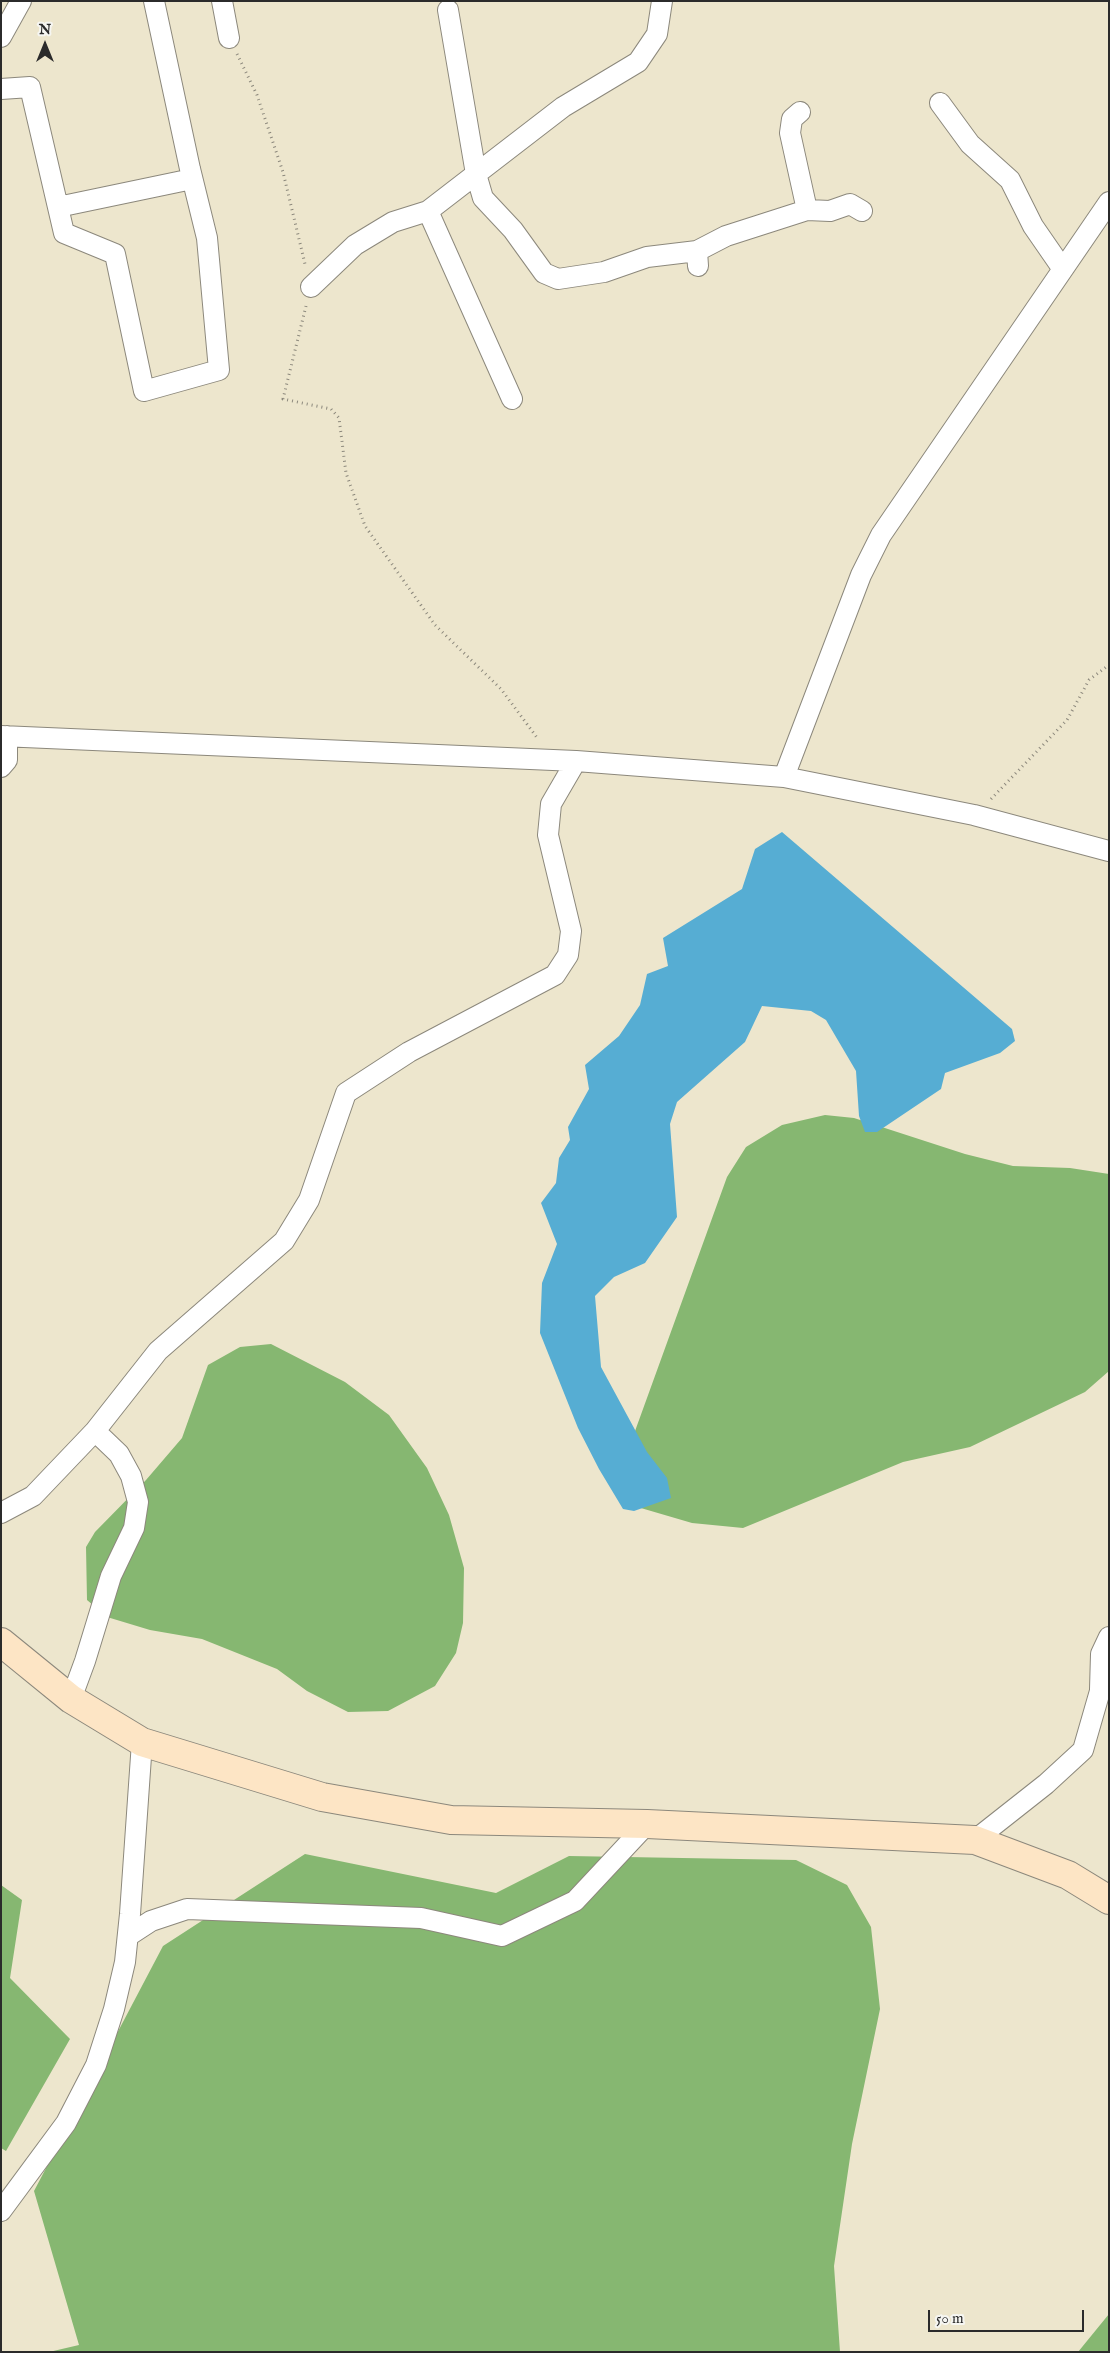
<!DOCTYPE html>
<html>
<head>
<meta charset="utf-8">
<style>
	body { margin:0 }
	#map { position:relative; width:1110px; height:2353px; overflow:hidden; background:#ede6cd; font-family:"IM FELL English",serif }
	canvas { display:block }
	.frame { position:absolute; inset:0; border:2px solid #2b2b2b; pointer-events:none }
	.north { position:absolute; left:20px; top:20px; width:50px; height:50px; -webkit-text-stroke:4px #f6f6f2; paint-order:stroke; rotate:0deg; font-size:14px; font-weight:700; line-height:20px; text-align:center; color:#2b2b2b }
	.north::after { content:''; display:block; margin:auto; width:18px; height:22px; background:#2b2b2b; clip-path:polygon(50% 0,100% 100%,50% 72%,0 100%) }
	.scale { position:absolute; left:928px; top:2310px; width:156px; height:22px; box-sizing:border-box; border:2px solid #2b2b2b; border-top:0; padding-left:6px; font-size:15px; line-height:18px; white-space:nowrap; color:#2b2b2b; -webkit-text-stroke:4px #f6f6f2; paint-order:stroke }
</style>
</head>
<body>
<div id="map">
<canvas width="1110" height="2353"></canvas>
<div class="frame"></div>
<div class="north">N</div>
<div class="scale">50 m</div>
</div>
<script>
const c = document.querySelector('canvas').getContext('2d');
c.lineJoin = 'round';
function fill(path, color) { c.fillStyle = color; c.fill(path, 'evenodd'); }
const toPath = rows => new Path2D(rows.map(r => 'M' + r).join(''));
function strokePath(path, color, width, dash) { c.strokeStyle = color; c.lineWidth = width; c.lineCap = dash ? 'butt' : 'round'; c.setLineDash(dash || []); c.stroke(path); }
const forest = toPath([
	[825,1115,854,1118,965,1154,1013,1166,1070,1168,1109,1174,1109,1371,1085,1392,970,1447,903,1462,743,1528,692,1523,634,1506,622,1467,727,1177,746,1147,782,1125],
	[271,1344,345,1382,389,1415,427,1468,449,1515,464,1568,463,1623,456,1653,435,1686,388,1711,348,1712,307,1691,277,1669,202,1639,150,1630,107,1617,87,1600,86,1547,95,1532,146,1480,182,1438,208,1365,240,1347],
	[305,1854,496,1893,569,1856,796,1860,847,1885,871,1927,880,2009,852,2144,834,2266,840,2352,49,2352,79,2345,34,2191,163,1946],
	[1,1885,22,1900,10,1978,70,2039,6,2151,1,2148],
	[1109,2314,1109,2352,1078,2352]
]);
const water = toPath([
	[782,832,1012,1029,1015,1041,1000,1053,945,1073,941,1089,877,1132,865,1132,859,1116,856,1071,826,1020,811,1011,762,1006,745,1042,677,1102,670,1124,677,1217,645,1263,614,1277,595,1296,601,1367,647,1452,667,1478,671,1498,634,1511,623,1509,599,1469,578,1428,540,1333,542,1283,557,1244,541,1203,556,1183,559,1158,570,1140,568,1127,589,1089,585,1065,619,1036,640,1005,647,974,668,966,663,938,742,889,755,849]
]);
const path = toPath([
	[237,54,257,95,283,172,305,264],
	[306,306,283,399,331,409,339,418,346,473,365,526,435,625,501,689,538,739],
	[991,799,1067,720,1089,680,1109,665]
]);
const street = toPath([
	[222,1,229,38],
	[448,10,476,174,483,198,513,230,544,273,558,279,604,272,647,257,697,251,698,266],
	[1,37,21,1],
	[1,89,30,87,64,233,115,254,144,391,219,370,207,238,190,169,154,1],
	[940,103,970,144,1010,180,1033,226,1062,268],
	[58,207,192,179],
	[807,210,830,211,850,204,862,211],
	[697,251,726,236,807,210,790,133,792,119,800,112],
	[311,287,355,245,393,222,428,211],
	[512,399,428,211,563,107,638,62,657,34,662,1],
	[1,736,576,761,784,777,974,815,1109,851],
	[1,767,7,760,7,736],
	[784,777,861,575,881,535,1109,202],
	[1,1513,33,1496,95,1431,158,1351,284,1241,309,1200,346,1093,409,1052,555,975,568,955,571,931,548,835,551,804,576,761],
	[1100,1689,1101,1654,1109,1637],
	[71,1699,85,1661,111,1576,134,1528,138,1502,131,1476,119,1454,95,1431],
	[975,1840,1046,1784,1083,1750,1100,1691,1109,1674],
	[128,1936,151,1921,187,1909,421,1918,502,1936,575,1901,647,1824],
	[1,2211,66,2123,96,2065,114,2009,125,1962,130,1914,142,1742]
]);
const secondary = toPath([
	[1,1642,71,1699,142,1742,322,1797,451,1820,647,1824,975,1840,1068,1875,1109,1900]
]);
fill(forest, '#86b771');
fill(water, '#56add3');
strokePath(street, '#8c887c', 22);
strokePath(secondary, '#8c887c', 30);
strokePath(path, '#8c887c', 3, [1, 4]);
strokePath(street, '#fff', 20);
strokePath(secondary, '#fde5c5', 28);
</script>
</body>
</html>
